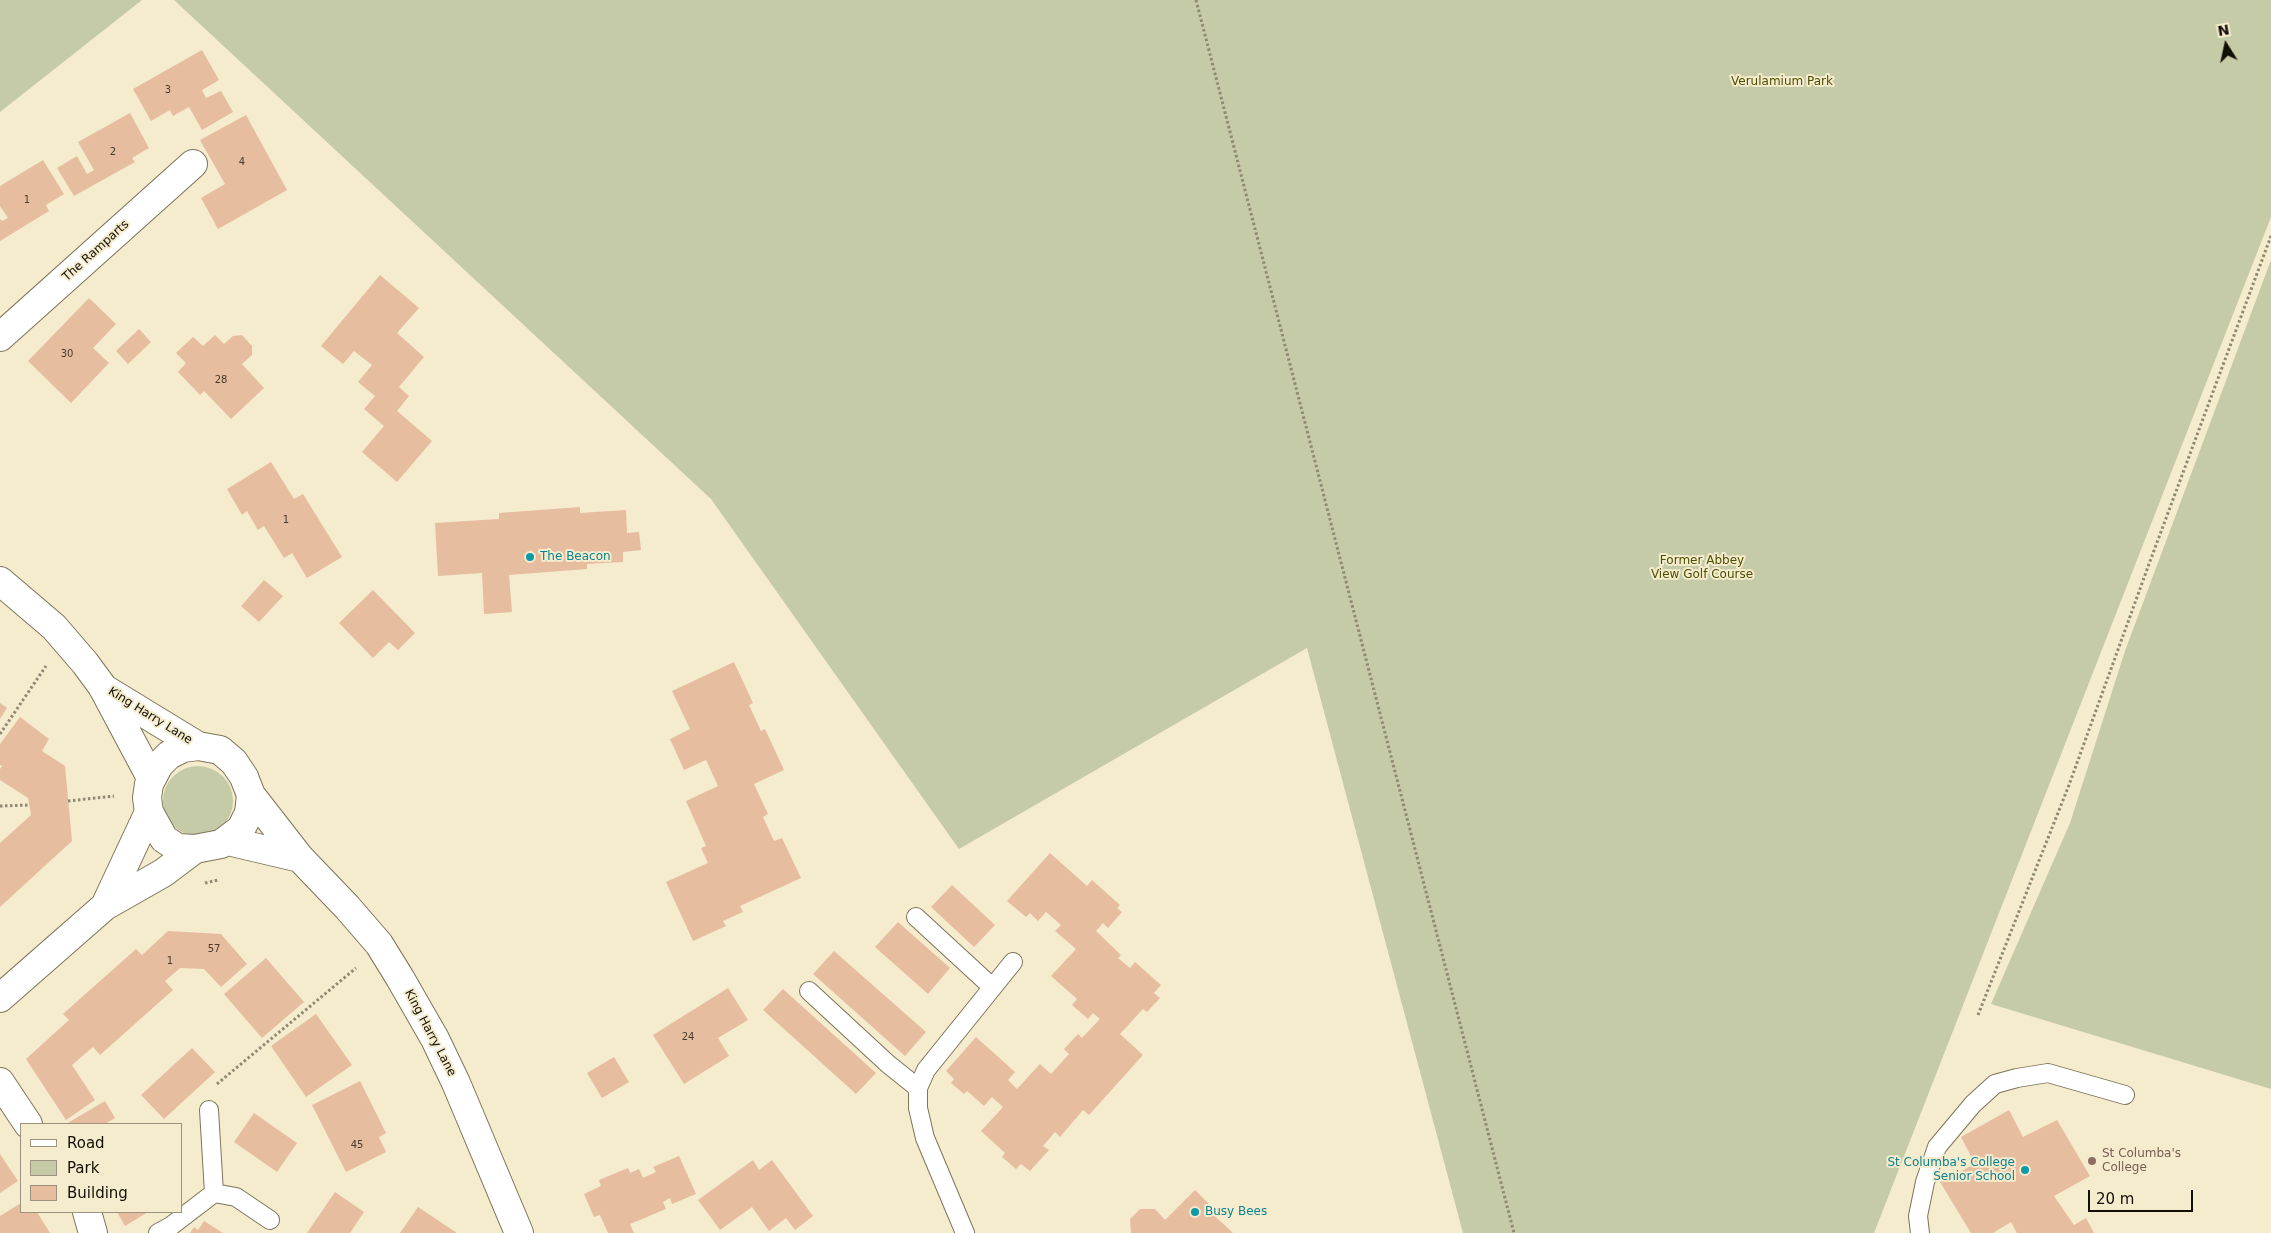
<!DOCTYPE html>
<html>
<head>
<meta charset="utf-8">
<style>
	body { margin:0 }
	#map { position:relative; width:2271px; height:1233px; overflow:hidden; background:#f5ebcd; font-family:"DejaVu Sans",sans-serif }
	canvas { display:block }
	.legend { position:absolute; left:20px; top:1123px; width:162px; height:90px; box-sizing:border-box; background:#f5ebcd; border:1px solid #9b937d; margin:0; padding:6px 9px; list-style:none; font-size:15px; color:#130f06 }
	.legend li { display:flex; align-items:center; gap:10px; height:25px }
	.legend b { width:25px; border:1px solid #9b937d }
	.north { position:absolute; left:2201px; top:20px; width:50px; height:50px; -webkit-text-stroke:4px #f5ebcd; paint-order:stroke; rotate:350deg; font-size:14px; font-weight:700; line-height:20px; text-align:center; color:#130f06 }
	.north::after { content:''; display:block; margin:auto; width:18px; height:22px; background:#130f06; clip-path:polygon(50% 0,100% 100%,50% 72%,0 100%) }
	.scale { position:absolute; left:2088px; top:1190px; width:105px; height:22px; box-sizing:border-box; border:2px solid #130f06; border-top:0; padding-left:6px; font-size:15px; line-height:18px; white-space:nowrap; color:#130f06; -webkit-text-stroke:4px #f5ebcd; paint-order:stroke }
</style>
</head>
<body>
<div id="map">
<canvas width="2271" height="1233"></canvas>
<ul class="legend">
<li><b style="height:6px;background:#fff"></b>Road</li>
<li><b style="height:14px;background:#c5caa7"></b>Park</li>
<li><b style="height:14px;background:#e7bda0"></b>Building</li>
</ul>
<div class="north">N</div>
<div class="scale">20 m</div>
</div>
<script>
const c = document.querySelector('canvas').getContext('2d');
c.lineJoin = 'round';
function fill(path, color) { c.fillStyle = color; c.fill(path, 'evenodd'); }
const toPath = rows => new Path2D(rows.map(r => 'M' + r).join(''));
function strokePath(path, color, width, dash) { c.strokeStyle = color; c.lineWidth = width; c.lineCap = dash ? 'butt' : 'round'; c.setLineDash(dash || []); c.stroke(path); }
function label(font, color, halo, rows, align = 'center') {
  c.font = font + ' "DejaVu Sans",sans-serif'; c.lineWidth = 4; c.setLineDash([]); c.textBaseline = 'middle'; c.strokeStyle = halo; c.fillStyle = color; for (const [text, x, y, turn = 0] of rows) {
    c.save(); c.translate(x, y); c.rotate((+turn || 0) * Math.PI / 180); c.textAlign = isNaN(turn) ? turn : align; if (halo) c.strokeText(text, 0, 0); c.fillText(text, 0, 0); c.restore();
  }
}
const green = toPath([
	[0,0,142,0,0,112],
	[174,0,2271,0,2271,217,1874,1233,1463,1233,1307,648,959,849,711,499],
	[2271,260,2271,1089,1991,1004,2070,823,2125,651],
	'163 801a35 35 0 1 1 70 0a35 35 0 1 1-70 0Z'
]);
const building = toPath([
	[202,50,219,80,202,90,206,98,221,91,233,112,202,130,189,107,173,116,170,110,151,121,133,89],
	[130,113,149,148,132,158,135,162,74,196,57,168,77,156,87,174,94,170,78,142],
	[246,115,287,190,218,229,201,198,225,184,200,140],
	[43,160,64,194,46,205,49,211,0,241,0,219,2,221,8,218,0,206,0,186],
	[380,275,419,308,397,333,424,357,399,387,409,396,397,411,432,441,397,482,362,452,384,426,364,409,375,396,358,382,372,365,354,351,343,364,321,346],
	[89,298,116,324,93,348,109,363,71,403,28,361],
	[139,329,151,342,128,364,116,351],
	[215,335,224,344,233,336,242,335,252,346,252,355,242,364,264,388,231,419,204,391,200,395,178,372,186,363,176,353,193,337,203,346],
	[271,462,294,499,303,494,342,557,307,578,292,553,284,558,264,526,258,530,247,511,242,515,227,489],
	[580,507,580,513,626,510,627,533,639,532,641,550,623,552,623,562,587,564,587,569,509,575,512,612,484,614,482,573,438,576,435,523,499,519,499,513],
	[264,580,283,596,259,622,241,606],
	[373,590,415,633,398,650,389,642,373,658,339,623],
	[734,662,753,703,749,705,761,731,765,729,784,770,754,784,768,814,763,817,774,841,782,838,801,878,740,906,743,912,723,921,726,926,693,941,666,882,708,863,701,848,706,846,686,801,718,786,706,760,684,770,670,739,690,729,672,691],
	[0,703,7,708,0,719],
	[20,717,49,739,42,751,65,766,72,841,0,907,0,843,31,815,28,798,0,780,0,769,2,766,0,765,0,744],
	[1050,853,1087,886,1092,880,1120,905,1117,908,1122,912,1108,928,1103,923,1096,931,1121,955,1118,958,1130,968,1135,962,1161,985,1154,993,1160,998,1147,1012,1143,1009,1120,1034,1143,1055,1089,1115,1083,1110,1060,1137,1055,1132,1043,1146,1049,1150,1030,1171,1021,1164,1016,1169,1002,1157,1005,1153,981,1131,1003,1107,992,1097,984,1106,967,1091,964,1094,951,1083,954,1079,946,1071,976,1037,1015,1072,1008,1080,1017,1089,1040,1064,1051,1074,1069,1054,1064,1049,1078,1034,1082,1038,1100,1019,1093,1013,1088,1019,1072,1005,1077,999,1051,976,1076,949,1055,931,1061,925,1046,912,1038,921,1030,913,1026,917,1007,901],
	[952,885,995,925,974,947,931,907],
	[898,922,950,968,928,994,875,947],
	[168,931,221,934,247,964,221,987,204,969,180,968,165,981,173,990,100,1055,93,1047,72,1065,95,1100,66,1120,26,1059,69,1020,63,1014,136,949,142,955],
	[834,951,926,1032,905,1056,813,974],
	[266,958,304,1002,262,1038,224,994],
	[728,988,748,1020,718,1038,729,1056,684,1084,653,1035],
	[783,989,876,1073,856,1094,763,1010],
	[316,1014,352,1065,306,1097,271,1046],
	[192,1048,215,1072,164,1119,141,1095],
	[614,1057,629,1082,602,1098,587,1073],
	[360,1081,386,1133,379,1137,386,1152,346,1172,312,1105],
	[105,1101,115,1118,105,1124,66,1124],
	[2009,1110,2023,1137,2057,1120,2090,1176,2054,1196,2074,1225,2086,1218,2094,1233,2017,1233,2011,1222,1993,1233,1971,1233,1940,1182,1975,1164,1961,1137],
	[254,1113,297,1143,277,1172,234,1142],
	[0,1154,18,1181,0,1193],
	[679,1156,696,1194,672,1204,670,1198,663,1202,666,1209,630,1224,634,1233,608,1233,600,1215,594,1217,584,1194,601,1186,599,1180,628,1168,630,1173,639,1169,643,1178,656,1172,653,1167],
	[753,1160,759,1170,772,1160,813,1216,795,1230,786,1218,769,1231,752,1207,720,1230,698,1200],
	[1195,1190,1219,1214,1216,1217,1233,1233,1131,1233,1130,1219,1140,1209,1155,1209,1165,1220],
	[335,1192,364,1212,350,1233,307,1233],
	[21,1203,21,1212,37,1212,50,1233,0,1233,0,1216],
	[418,1207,457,1233,400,1233],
	[117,1212,148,1212,125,1226],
	[204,1221,223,1233,190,1233,194,1227,198,1230]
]);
const path = toPath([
	[1196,0,1514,1233],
	[0,734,46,666],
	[68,801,114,796],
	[0,806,29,805],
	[205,883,218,880],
	[1978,1015,2069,785,2149,564,2271,236],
	[217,1084,356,968]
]);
const lane = toPath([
	[916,917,992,987],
	[809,991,888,1064,918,1088],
	[209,1110,214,1193],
	[158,1233,171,1226,214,1193,236,1197,270,1220],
	[965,1233,925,1138,918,1108,918,1088,926,1070,1013,962],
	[1920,1233,1918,1216,1925,1182,1937,1147,1973,1104,1995,1084,2017,1078,2048,1073,2125,1095]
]);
const street = toPath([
	[0,337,193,164],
	[105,906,149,812],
	[0,998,105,906,163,873,195,849],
	[0,1082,28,1124],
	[87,1212,93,1233]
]);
const secondary = toPath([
	[0,581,54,627,85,663,102,686,151,778],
	[103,688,198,746],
	[198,746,220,750,234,762,244,777,251,795,249,813,241,829,221,844,195,849,178,848,164,839,149,812,147,798,149,784,159,765,169,755,183,748,198,746],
	[251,795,300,858,347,907,379,944,400,978,435,1039,456,1083,519,1233],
	[228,841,300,858]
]);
const markers = [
	[530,557,5,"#0f9aa8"],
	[2092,1161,5,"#8d6e63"],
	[2025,1170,5,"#0f9aa8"],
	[1195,1212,5,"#0f9aa8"]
];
const numberNames = [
	["3",168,90],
	["2",113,152],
	["4",242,162],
	["1",27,200],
	["30",67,354],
	["28",221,380],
	["1",286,520],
	["57",214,949],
	["1",170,961],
	["24",688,1037],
	["45",357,1145]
];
const parkNames = [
	["Verulamium Park",1782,82],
	["Former Abbey",1702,561],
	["View Golf Course",1702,575]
];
const streetNames = [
	["The Ramparts",96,251,-42],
	["King Harry Lane",150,716,32],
	["King Harry Lane",430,1033,62]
];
const cultureNames = [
	["The Beacon",540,557],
	["St Columba's College",2015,1163,"right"],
	["Senior School",2015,1177,"right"],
	["Busy Bees",1205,1212]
];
const educationNames = [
	["St Columba's",2102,1154],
	["College",2102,1168]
];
fill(green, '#c5caa7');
fill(building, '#e7bda0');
strokePath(lane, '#7d745a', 20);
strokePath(street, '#7d745a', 30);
strokePath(secondary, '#7d745a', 30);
strokePath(path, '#8f8873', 3, [2.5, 2.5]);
strokePath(lane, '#fff', 18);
strokePath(street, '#fff', 28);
strokePath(secondary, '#fff', 28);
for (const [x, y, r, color] of markers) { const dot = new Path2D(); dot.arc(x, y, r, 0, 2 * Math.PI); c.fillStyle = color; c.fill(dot); strokePath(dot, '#f5ebcd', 2); }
label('10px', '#483a2c', null, numberNames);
label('12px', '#4b5103', '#f5ebcd', parkNames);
label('12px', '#130f06', '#f5ebcd', streetNames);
label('12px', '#0d838f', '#f5ebcd', cultureNames, 'left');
label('12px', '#785e54', '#f5ebcd', educationNames, 'left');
</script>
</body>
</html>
